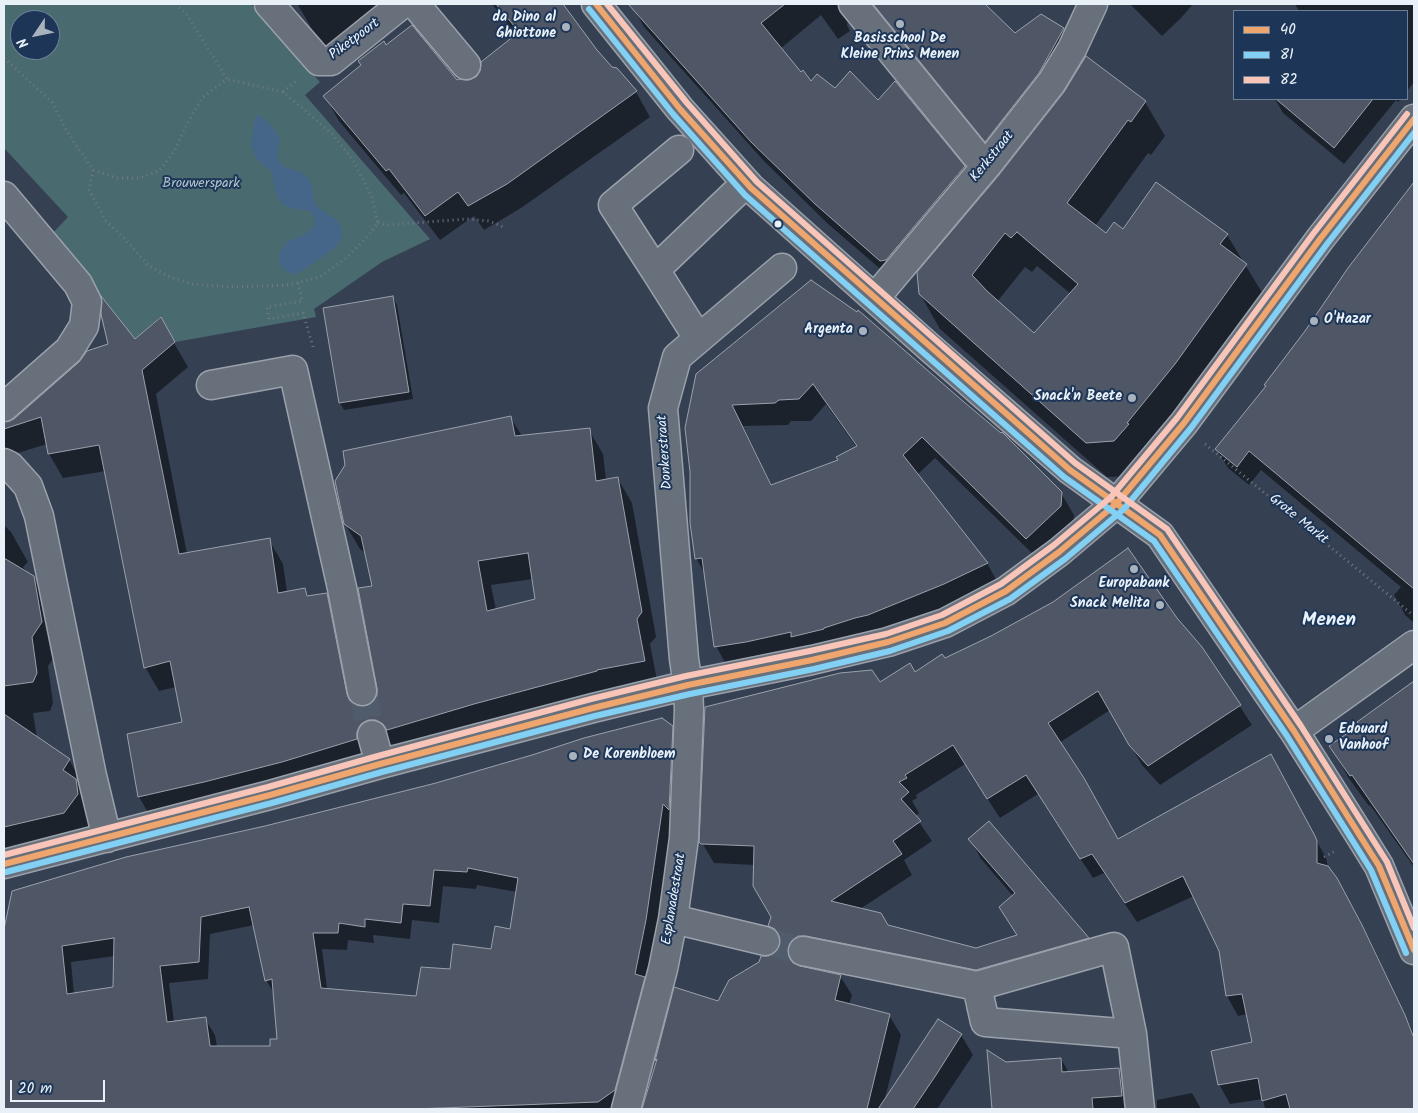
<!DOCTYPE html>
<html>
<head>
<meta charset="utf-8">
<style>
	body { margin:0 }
	#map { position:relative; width:1418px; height:1113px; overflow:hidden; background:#354053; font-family:Kalam,sans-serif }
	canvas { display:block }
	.frame { position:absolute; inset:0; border:5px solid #e8f1f8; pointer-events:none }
	.legend { position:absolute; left:1233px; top:10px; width:175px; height:90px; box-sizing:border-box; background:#1d3557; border:1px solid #6e8097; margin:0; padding:6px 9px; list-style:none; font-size:15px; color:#e8f1f8 }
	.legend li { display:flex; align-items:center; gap:10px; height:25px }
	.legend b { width:25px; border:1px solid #6e8097 }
	.north { position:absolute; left:10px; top:10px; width:50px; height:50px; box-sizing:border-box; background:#1d3557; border:1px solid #6e8097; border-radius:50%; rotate:236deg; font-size:14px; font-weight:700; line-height:20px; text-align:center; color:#e8f1f8 }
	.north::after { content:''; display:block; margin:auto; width:18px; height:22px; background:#a9b3be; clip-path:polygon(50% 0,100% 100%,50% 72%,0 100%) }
	.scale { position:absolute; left:10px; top:1080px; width:95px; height:22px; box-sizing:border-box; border:2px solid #e8f1f8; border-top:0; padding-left:6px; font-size:15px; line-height:18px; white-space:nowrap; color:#e8f1f8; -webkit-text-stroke:4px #1d3557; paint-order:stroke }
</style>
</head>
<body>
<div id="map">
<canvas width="1418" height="1113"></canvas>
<div class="frame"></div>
<ul class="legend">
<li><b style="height:6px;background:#eea66e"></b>40</li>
<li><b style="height:6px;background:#83d0f5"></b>81</li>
<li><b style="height:6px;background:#f9c5b8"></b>82</li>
</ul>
<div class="north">N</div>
<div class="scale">20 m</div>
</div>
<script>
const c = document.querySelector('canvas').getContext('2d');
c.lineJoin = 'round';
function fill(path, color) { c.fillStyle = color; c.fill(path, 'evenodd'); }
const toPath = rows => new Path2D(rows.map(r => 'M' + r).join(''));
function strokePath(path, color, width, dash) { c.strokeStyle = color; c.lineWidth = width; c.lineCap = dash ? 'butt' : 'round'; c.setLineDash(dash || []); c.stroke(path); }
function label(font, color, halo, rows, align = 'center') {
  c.font = font + ' Kalam,sans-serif'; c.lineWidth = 4; c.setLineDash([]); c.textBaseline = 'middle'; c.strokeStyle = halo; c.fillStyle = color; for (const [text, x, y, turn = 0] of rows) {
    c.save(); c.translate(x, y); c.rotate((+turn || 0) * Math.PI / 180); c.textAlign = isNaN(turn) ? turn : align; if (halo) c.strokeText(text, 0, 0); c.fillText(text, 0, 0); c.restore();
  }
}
const green = toPath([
	[4,4,251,4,320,82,305,95,430,239,382,262,314,309,316,317,175,342,160,317,109,362,109,348,96,299,101,296,76,262,50,236,68,217,4,148],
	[20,20,50,20,50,50,20,50]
]);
const water = toPath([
	[257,114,268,122,280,138,277,155,279,161,284,167,298,171,305,175,311,183,314,202,319,208,339,222,342,231,342,238,336,247,302,271,294,274,286,271,279,263,280,252,287,242,305,234,313,227,315,220,310,211,289,208,281,203,275,191,272,172,257,159,251,146,254,123]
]);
const shadow = toPath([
	[299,4,394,4,333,54,312,29,298,5],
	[492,4,562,4,596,51,611,68,617,69,636,92,650,117,521,208,484,230,474,216,440,240,404,193,401,195,339,121,325,96,386,47,457,82,468,82,476,78,517,35],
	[639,4,983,4,1015,35,1041,15,1064,29,1074,47,996,159,848,18,847,25,850,31,838,39,821,15,780,49,811,83,878,102,895,82,964,167,975,185,892,279,827,223,763,160,644,27,634,9],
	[1130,4,1193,4,1181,18,1162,36],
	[1295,4,1414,4,1414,82,1407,91,1407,11,1299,11],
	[1275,99,1401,99,1398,102,1396,100,1344,164,1283,113],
	[1145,102,1165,136,1151,155,1148,153,1095,226,1106,235,1123,231,1227,235,1266,299,1134,476,1107,477,940,329,920,294],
	[1037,266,1071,294,1034,335,997,302,1025,267,1032,272],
	[1414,183,1414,623,1405,615,1394,595,1401,587,1261,470,1249,485,1228,468,1216,449,1267,387,1349,269],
	[812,282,1061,493,1074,515,1073,528,1039,560,935,458,917,475,987,563,999,585,957,605,868,639,728,668,716,646,705,574,696,558,686,428],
	[826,404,857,448,840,460,772,486,743,426,788,425,791,421,811,421],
	[393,297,397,305,413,399,344,410,340,403],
	[160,319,188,367,156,394,187,554,269,540,283,564,287,592,304,589,309,597,326,594,340,619,358,707,366,707,373,704,378,696,373,587,366,553,360,549,345,524,510,417,522,436,589,430,603,454,606,480,618,479,632,503,656,637,650,644,658,685,398,748,391,744,383,744,370,756,153,821,139,797,183,723,176,687,159,691,145,667,106,471,63,478,49,454,47,444,8,456,4,448,4,424,15,420,135,341],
	[533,579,536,600,496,610,491,585],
	[4,525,11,532,28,562,23,567,28,574,33,577,50,607,58,652,48,666,53,703,50,711,33,713,37,738,69,760,86,789,94,824,81,843,4,867],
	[1176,619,1201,647,1252,725,1160,785,1142,765,1110,710,1059,743,1118,841,1282,776,1326,858,1328,867,1348,899,1373,946,1414,1034,1414,1109,1265,1109,1263,1099,1230,1104,1219,1084,1254,1043,1248,1014,1238,1016,1227,996,1220,950,1194,896,1137,922,1104,873,1093,878,1038,794,1000,818,965,764,916,795,917,798,912,801,919,813,915,816,932,841,904,860,912,875,860,909,887,926,976,949,1018,936,1000,907,1013,896,981,859,970,839,989,823,1088,939,1099,958,988,989,803,960,799,967,840,976,852,995,849,1005,889,1015,901,1035,884,1102,961,1035,973,1055,937,1109,643,1109,675,989,718,1003,769,957,777,953,781,945,770,926,772,917,755,865,714,863,701,841,879,684,914,673,944,660],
	[1414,682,1414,867,1370,805,1369,806,1348,777,1331,746,1360,726,1390,698],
	[672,727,682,744,673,819,655,938,621,1109,302,1109,297,1020,275,995,266,980,254,925,210,934,208,979,169,983,174,1022,205,1019,215,1035,217,1047,262,1064,263,1109,4,1109,4,935,13,892,265,827],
	[477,885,517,892,511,930,492,951,451,970,417,997,327,989,322,949,347,950,348,940,374,943,373,935,410,939,412,920,439,923,443,886,476,889],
	[115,956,115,988,74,994,71,962],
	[988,1052,1006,1063,1061,1059,1069,1073,1119,1069,1130,1089,1132,1109,993,1109],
	[1192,1093,1201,1109,1157,1109,1157,1100]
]);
const building = toPath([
	[496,4,563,4,597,50,612,67,617,68,637,91,507,184,468,206,458,192,425,216,389,169,386,171,323,96,361,65,358,61,384,41,386,45,412,25,457,80,459,79,468,80,476,77,480,71,481,62,519,32,496,4],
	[628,4,785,4,761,23,801,72,803,70,811,81,817,74,835,88,850,71,878,100,895,81,965,166,886,260,880,261,815,204,751,142,628,4],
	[873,4,985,4,1015,33,1041,14,1064,28,1039,73,985,142,873,4],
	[1086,56,1146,101,1131,122,1128,120,1067,203,1106,233,1114,222,1123,229,1156,182,1228,234,1220,244,1247,264,1175,364,1127,423,1129,424,1114,441,1086,443,919,294,917,272,999,175,1064,92,1086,56],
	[1017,232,1078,284,1034,333,987,291,972,275,1005,233,1011,238,1017,232],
	[1276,99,1373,99,1334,148,1276,99],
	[1414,182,1414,589,1249,451,1237,467,1215,449,1266,386,1264,385,1305,331,1348,268,1414,182],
	[811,280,857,312,858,310,964,402,1001,433,1002,432,1062,492,1061,506,1026,539,922,437,903,455,988,563,944,584,868,615,855,618,824,628,824,629,791,637,791,632,746,642,714,647,702,558,695,559,690,523,690,472,685,428,696,374,811,280],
	[813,384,857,446,836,457,838,460,771,485,732,405,775,403,779,400,799,399,813,384],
	[101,296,135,339,161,317,175,342,142,370,179,554,270,538,278,593,305,588,307,596,327,593,347,694,350,701,356,706,364,706,372,703,377,697,377,688,358,588,372,586,361,536,344,524,335,481,345,465,343,451,511,416,515,436,590,428,596,481,618,477,642,612,637,619,645,661,597,670,597,671,474,704,387,730,383,724,376,720,368,720,361,724,357,732,357,739,282,762,204,782,138,797,127,734,182,722,170,661,144,668,99,445,48,454,41,417,4,429,4,422,14,419,79,362,87,351,108,344,101,314,101,296],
	[528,553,535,599,487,611,478,561,528,553],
	[393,296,409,392,339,403,323,308,393,296],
	[1128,548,1177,618,1202,647,1241,705,1148,766,1129,745,1098,691,1048,723,1084,778,1118,839,1271,754,1315,836,1317,841,1317,863,1328,866,1337,878,1362,925,1405,1015,1414,1038,1414,1109,1290,1109,1286,1094,1262,1101,1258,1078,1218,1085,1211,1051,1252,1042,1242,994,1226,996,1219,951,1183,876,1125,903,1092,854,1080,859,1026,775,987,799,953,745,905,775,907,778,899,782,909,792,901,799,921,821,893,841,902,854,831,901,881,913,888,925,976,948,1017,935,999,907,1015,893,968,839,989,821,1089,938,976,970,806,936,798,936,791,941,788,948,788,956,793,963,800,966,841,975,835,1000,890,1014,867,1109,642,1109,657,1059,655,1061,674,987,718,1001,729,980,759,962,761,956,769,956,776,952,780,944,780,936,775,929,768,926,771,917,753,886,754,846,701,844,699,842,705,707,840,673,872,670,880,682,910,663,915,672,942,654,945,658,991,636,1053,602,1128,548],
	[4,558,34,576,42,622,32,637,37,673,33,682,4,686,4,558],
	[1414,681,1414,864,1352,775,1350,776,1329,746,1359,725,1357,722,1414,681],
	[4,714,70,759,63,770,76,779,78,794,64,813,4,827,4,714],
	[662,718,673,726,669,810,663,804,646,920,635,974,645,977,615,1090,598,1102,414,1109,4,1109,4,929,12,891,126,857,265,826,436,783,532,755,584,738,662,718],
	[468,868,518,878,510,929,495,926,491,949,453,944,450,969,421,967,416,996,321,988,313,933,338,933,339,923,365,927,365,919,401,923,403,904,430,906,434,870,467,872,468,868],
	[249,907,265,981,272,979,277,1039,270,1039,270,1046,210,1046,206,1017,167,1022,160,966,199,962,201,917,249,907],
	[114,938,113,987,67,994,62,946,114,938],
	[938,1019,962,1034,936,1075,913,1109,878,1109,938,1019],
	[987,1050,1006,1062,1061,1058,1062,1072,1119,1068,1122,1096,1092,1098,1093,1109,992,1109,987,1050]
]);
const minorTunnel = toPath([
	[362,691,372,735],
	[765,941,803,951]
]);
const path = toPath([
	[4,58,52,102,66,130,93,170,117,178,139,178,159,171,174,152,186,126,202,98,227,79,187,15,176,4],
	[283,92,296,81],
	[93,170,89,190,106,221,126,240,149,266,172,278,192,284,230,287,290,285,320,277,345,259,368,236,378,223,372,197,353,160,332,134,300,106,283,92,227,79],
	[378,223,386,225,467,219,489,221,506,228],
	[298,283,302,301,267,307,269,319,303,313,313,347],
	[1205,444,1413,615],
	[1324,857,1335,851]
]);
const minor = toPath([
	[269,4,319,61,331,61,402,4],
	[415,4,466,65],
	[596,4,680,109,751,188,929,347,1070,470,1160,535,1294,731,1361,837,1379,866,1414,950],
	[853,4,975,154,987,165],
	[4,196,78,284,87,302,84,326,69,350,4,407],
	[655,270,613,205,679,150],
	[875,298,987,165,1052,82,1072,49,1093,4],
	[698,338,655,270,746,183],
	[211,385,293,370,342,588,362,691],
	[4,463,10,466,28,486,39,516,92,776,107,838],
	[1294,731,1414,645],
	[372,735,380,764],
	[4,864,270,795,380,764,593,708,688,685,812,660,888,642,945,623,1006,591,1059,552,1117,503,1184,423,1320,239,1414,119],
	[673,919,765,941],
	[803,951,977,986,1114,947,1132,1034,1140,1109],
	[977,986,985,1022,1132,1034],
	[626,1109,663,969,673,919,684,838,689,710,688,685,684,659,663,408,677,357,782,268]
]);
const bus1 = toPath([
	[596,4,680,109,751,188,1070,470,1160,535,1294,731,1379,866,1414,950],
	[4,864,270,795,380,764,593,708,688,685,812,660,888,642,945,623,1006,591,1059,552,1117,503,1184,423,1320,239,1414,119]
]);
const bus2 = toPath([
	[589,9,673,114,745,195,1064,477,1154,541,1287,736,1371,870,1406,953],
	[6,872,272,803,382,772,595,716,690,694,814,669,890,651,948,631,1010,599,1065,559,1124,509,1191,428,1327,244,1414,133]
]);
const bus3 = toPath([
	[607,4,687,103,757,182,1075,463,1167,529,1301,726,1368,832,1387,862,1414,928],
	[4,855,268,787,378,756,591,699,686,676,810,651,886,634,942,615,1001,584,1054,545,1111,497,1177,418,1313,234,1407,114]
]);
const markers = [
	[900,24,5,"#a9b3be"],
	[566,27,5,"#a9b3be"],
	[778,224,4.5,"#e8f1f8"],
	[1314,321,5,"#a9b3be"],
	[863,331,5,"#a9b3be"],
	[1132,398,5,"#a9b3be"],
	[1134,569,5,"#a9b3be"],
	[1160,605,5,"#a9b3be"],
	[1329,739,5,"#a9b3be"],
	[573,756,5,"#a9b3be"]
];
const poiNames = [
	["da Dino al",556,19],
	["Ghiottone",556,35],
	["Basisschool De",900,40,"center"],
	["Kleine Prins Menen",900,56,"center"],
	["O'Hazar",1324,321,"left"],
	["Argenta",853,331],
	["Snack'n Beete",1122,398],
	["Europabank",1134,585,"center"],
	["Snack Melita",1150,605],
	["Edouard",1339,731,"left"],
	["Vanhoof",1339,747,"left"],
	["De Korenbloem",583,756,"left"]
];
const streetNames = [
	["Piketpoort",355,40,-37],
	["Kerkstraat",993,157,-51],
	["Donkerstraat",666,452,-94],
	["Grote Markt",1298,520,39],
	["Esplanadestraat",675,899,-81]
];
const parkNames = [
	["Brouwerspark",201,185]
];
const districtNames = [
	["Menen",1329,622]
];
fill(green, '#496b70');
fill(water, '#466689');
fill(shadow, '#0007');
fill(building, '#4f5666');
strokePath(building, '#9aa1ab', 1);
strokePath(minorTunnel, '#505b6c', 28, [28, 14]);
strokePath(minor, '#9aa1ab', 31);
strokePath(path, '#707882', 3, [1, 4]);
strokePath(minor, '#68707b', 28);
strokePath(bus1, '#eea66e', 6);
strokePath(bus2, '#83d0f5', 6);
strokePath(bus3, '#f9c5b8', 6);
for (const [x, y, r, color] of markers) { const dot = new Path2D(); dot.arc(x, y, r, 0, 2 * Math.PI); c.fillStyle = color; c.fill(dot); strokePath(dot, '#1d3557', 2); }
label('bold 14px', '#e8f1f8', '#1d3557', poiNames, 'right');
label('14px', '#e8f1f8', '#1d3557', streetNames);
label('14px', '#b1c5ca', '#1d3557', parkNames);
label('bold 19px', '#e8f1f8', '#1d3557', districtNames);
</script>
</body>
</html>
